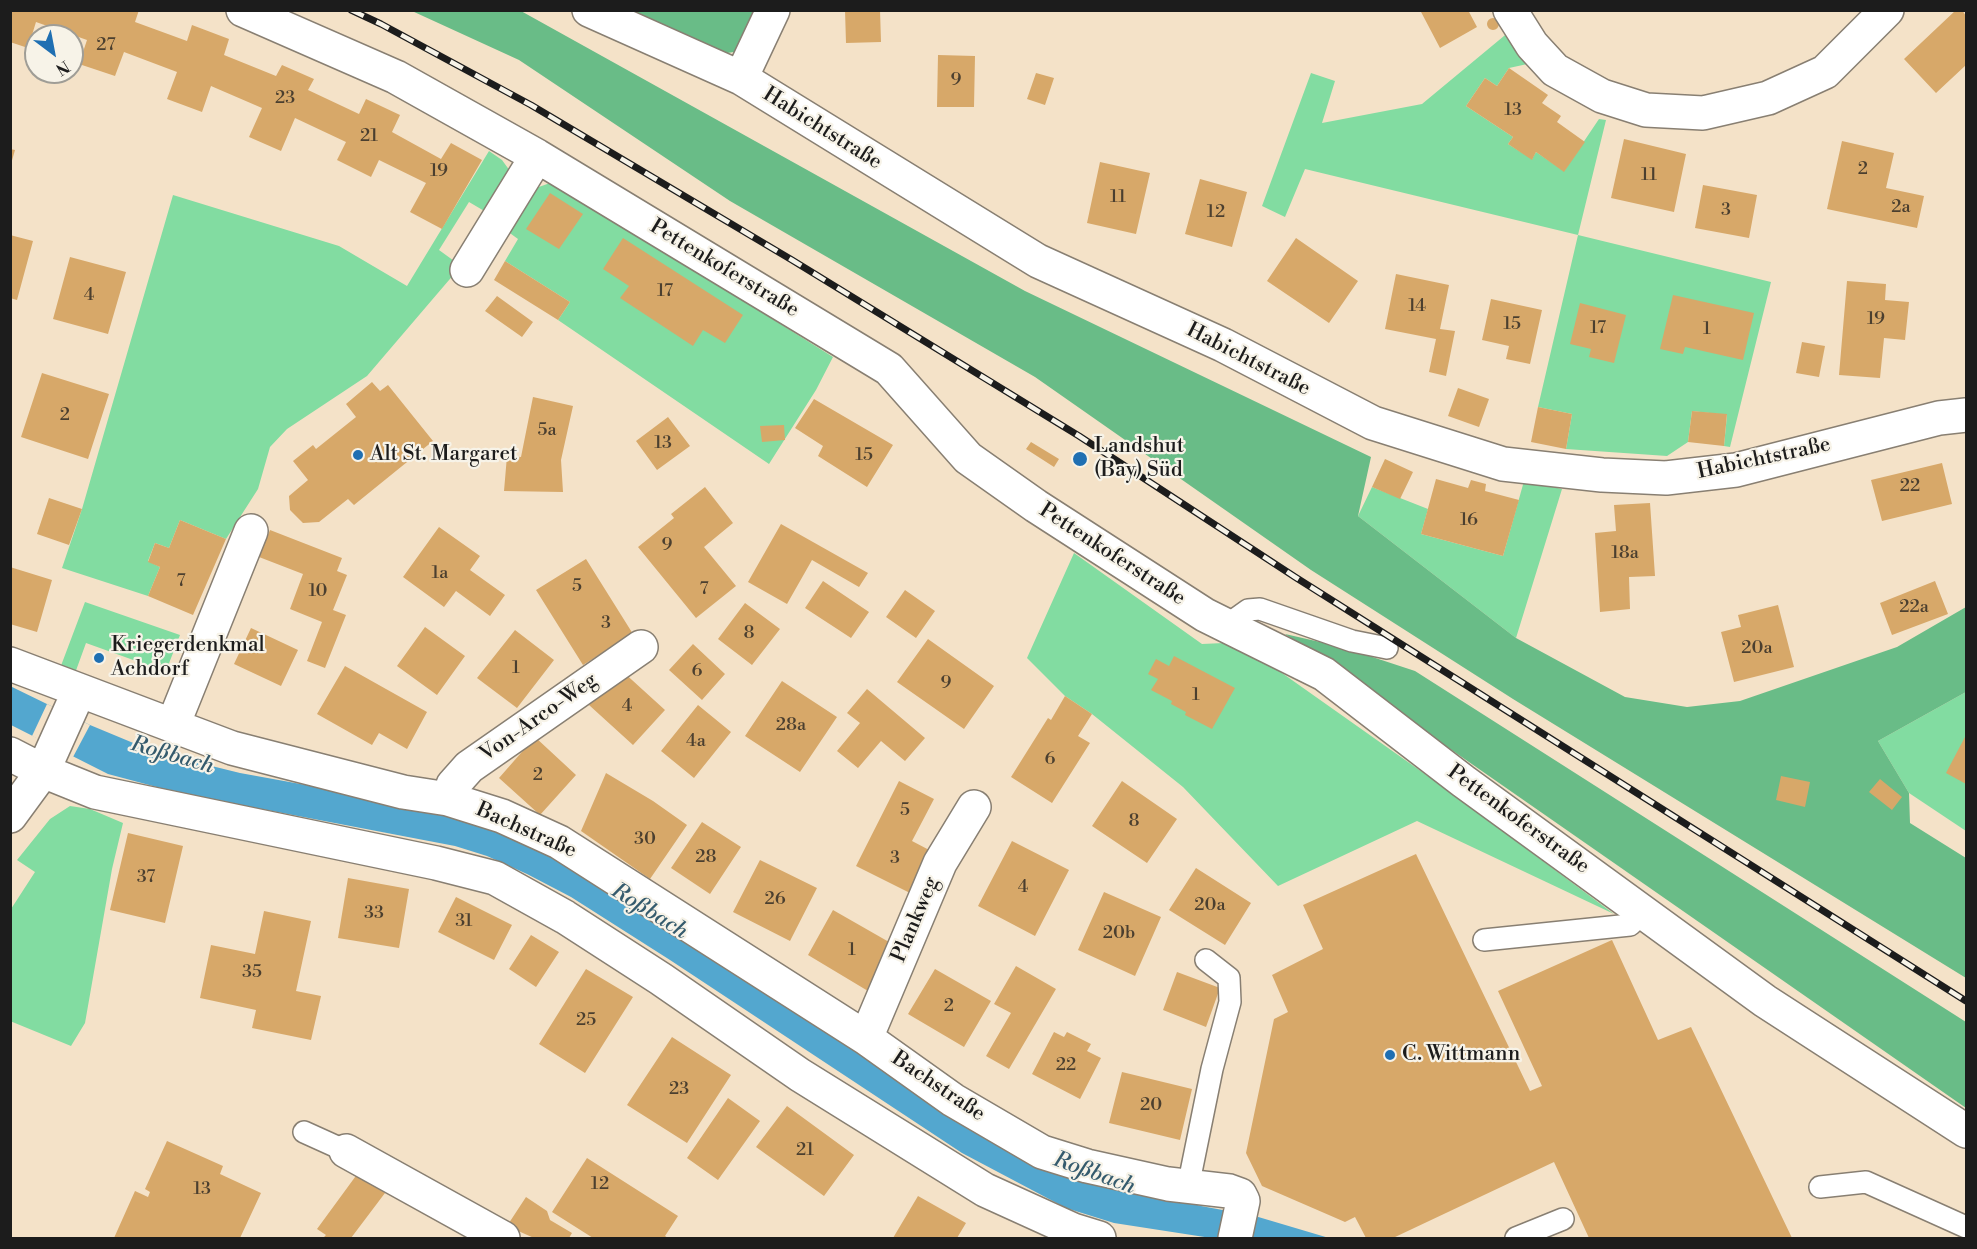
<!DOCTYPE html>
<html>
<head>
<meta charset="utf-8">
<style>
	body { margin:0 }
	#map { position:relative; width:1977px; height:1249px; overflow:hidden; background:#f4e2c8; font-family:"Libre Bodoni",serif }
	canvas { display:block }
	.frame { position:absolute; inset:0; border:12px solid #1c1c1c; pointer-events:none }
	.north { position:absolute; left:24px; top:24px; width:60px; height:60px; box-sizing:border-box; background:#f7f3e8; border:2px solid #9f9d96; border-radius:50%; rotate:148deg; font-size:16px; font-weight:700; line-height:24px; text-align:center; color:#1c1c1c }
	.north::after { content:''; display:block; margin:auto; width:21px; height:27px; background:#1f6fb2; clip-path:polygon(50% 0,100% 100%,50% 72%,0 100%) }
</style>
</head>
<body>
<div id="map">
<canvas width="1977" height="1249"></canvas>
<div class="frame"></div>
<div class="north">N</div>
</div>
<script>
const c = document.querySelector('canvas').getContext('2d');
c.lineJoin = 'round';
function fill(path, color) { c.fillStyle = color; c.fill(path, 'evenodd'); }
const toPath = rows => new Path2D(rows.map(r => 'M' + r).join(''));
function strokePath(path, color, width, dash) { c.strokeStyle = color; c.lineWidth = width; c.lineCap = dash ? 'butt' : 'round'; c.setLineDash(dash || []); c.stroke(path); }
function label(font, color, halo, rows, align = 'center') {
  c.font = font + ' "Libre Bodoni",serif'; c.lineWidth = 4.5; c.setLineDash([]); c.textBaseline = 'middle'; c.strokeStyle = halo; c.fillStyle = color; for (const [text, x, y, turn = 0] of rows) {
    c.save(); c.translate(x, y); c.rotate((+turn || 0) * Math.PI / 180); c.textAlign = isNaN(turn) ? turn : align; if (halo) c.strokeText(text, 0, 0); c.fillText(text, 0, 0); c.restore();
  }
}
const green = toPath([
	[1510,31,1532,63,1509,68,1497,86,1485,78,1466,106,1513,137,1508,144,1532,159,1536,152,1564,171,1599,119,1606,120,1578,235,1771,282,1730,447,1724,446,1727,415,1692,411,1688,442,1667,456,1566,449,1572,414,1538,407,1578,235,1305,169,1285,217,1262,206,1311,73,1335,81,1322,123,1422,104],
	[489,151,502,160,510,171,486,212,469,202,439,250,461,266,367,376,287,429,270,447,258,489,226,539,180,520,169,548,155,543,148,561,160,567,148,596,62,568,82,509,173,195,339,246,407,286],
	[550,183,557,184,833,357,816,390,769,464,558,320,570,302,505,261,518,239,507,231,536,188],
	[1524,481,1562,489,1516,638,1358,516,1372,487,1428,509,1421,534,1503,556],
	[1074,553,1202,644,1224,643,1265,661,1449,791,1614,914,1417,821,1278,886,1183,787,1092,714,1065,696,1027,658],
	[85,602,180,635,166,671,159,669,161,663,153,660,150,666,86,643,74,676,59,671],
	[1966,692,1966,831,1909,793,1878,741],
	[70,806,90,809,123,823,112,869,85,1023,71,1046,10,1021,11,909,35,872,17,860,50,819]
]);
const forest = toPath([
	[412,11,521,11,1025,291,1371,457,1358,516,1516,638,1625,697,1687,707,1740,701,1897,647,1966,607,1966,692,1878,741,1909,793,1910,823,1966,858,1966,978,1513,699,1311,570,1035,377,730,201,519,60],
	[631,11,772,11,754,34,734,52,714,55],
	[1285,634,1342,647,1415,671,1966,1022,1966,1108]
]);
const water = toPath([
	[10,686,90,725,155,752,240,773,460,813,530,839,942,1102,1171,1197,1201,1206,1255,1216,1329,1238,1211,1238,1114,1223,1066,1208,962,1153,670,960,571,897,527,874,487,856,455,846,183,794,108,774,11,725]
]);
const pier = toPath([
	[47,704,90,725,73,757,32,736]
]);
const building = toPath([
	[10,10,139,10,135,22,187,41,192,25,229,39,224,55,276,76,282,65,314,79,308,90,359,114,366,99,400,115,392,132,441,159,451,143,482,160,442,229,410,212,426,183,379,160,371,177,337,160,346,142,295,118,281,151,249,137,262,108,211,86,202,112,167,99,177,72,124,52,115,76,79,64,87,40,36,22,28,48,10,42],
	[845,10,880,10,881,42,846,43],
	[1420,10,1468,10,1477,27,1440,48],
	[1956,10,1962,10,1966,16,1966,65,1936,93,1904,59],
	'1487 24a6 6 0 1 1 12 0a6 6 0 1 1-12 0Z',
	[938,55,975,56,974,107,937,107],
	[1509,68,1548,95,1542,103,1561,116,1557,122,1585,142,1564,172,1536,152,1532,160,1508,144,1513,137,1466,106,1485,78,1497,86],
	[1036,73,1054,78,1045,105,1027,99],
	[1624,139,1686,154,1674,212,1611,198],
	[1842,141,1894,153,1886,188,1924,196,1917,228,1827,209],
	[10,149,15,150,11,164,10,164],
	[1100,162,1150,173,1136,234,1087,223],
	[1200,179,1247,192,1232,247,1185,234],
	[1703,185,1757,195,1749,238,1695,228],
	[550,193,583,214,559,249,526,229],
	[10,235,33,241,17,300,10,298],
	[623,238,743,315,725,343,703,330,693,346,620,298,629,286,603,269],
	[1296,238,1358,281,1329,323,1267,281],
	[70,257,126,272,108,334,53,319],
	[505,261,570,302,558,320,494,280],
	[1396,274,1449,285,1440,329,1455,331,1446,376,1429,372,1436,339,1385,329],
	[1847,281,1886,284,1885,300,1909,302,1905,340,1884,338,1880,378,1839,375],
	[1673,295,1754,313,1743,360,1685,347,1683,354,1660,349],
	[497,296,533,322,522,337,485,311],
	[1491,299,1542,310,1530,364,1506,359,1509,346,1482,340],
	[1580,303,1626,315,1614,363,1589,357,1591,349,1570,344],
	[1802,342,1825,346,1819,377,1796,373],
	[42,373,109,394,88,459,21,437],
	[372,382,380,391,388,385,433,441,354,505,348,499,319,522,303,523,290,510,289,496,308,480,293,461,313,445,316,449,356,417,346,404],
	[1458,388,1489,399,1479,427,1448,416],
	[533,397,573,406,561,460,563,492,504,491,507,456,521,457],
	[814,399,893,445,867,487,818,456,823,446,795,428],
	[1538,407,1572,414,1566,449,1531,442],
	[1692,411,1727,414,1724,446,1688,442],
	[668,417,690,446,657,470,636,441],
	[784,425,785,440,762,442,760,426],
	[1031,442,1059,459,1054,467,1026,449],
	[1385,459,1413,472,1400,499,1372,487],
	[1942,463,1952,504,1882,521,1871,480],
	[1436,479,1468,488,1471,480,1486,484,1485,491,1519,500,1503,556,1421,534],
	[705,487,733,523,704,547,736,586,696,618,638,547,674,518,671,514],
	[49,498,82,509,69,545,37,534],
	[1650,503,1655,576,1629,577,1630,609,1600,612,1595,533,1616,531,1614,505],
	[180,520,226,539,193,615,148,596,160,567,148,562,155,543,169,548],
	[781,524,868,573,859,587,812,560,787,604,748,582],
	[439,527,480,556,470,570,505,595,490,616,456,591,444,607,403,577],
	[270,530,342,558,337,571,347,575,333,610,346,615,325,668,307,661,322,622,290,609,303,574,259,557],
	[586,559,633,634,583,665,536,590],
	[10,567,52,580,37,632,10,624],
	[823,581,869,612,851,638,805,608],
	[1935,581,1948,614,1892,635,1880,603],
	[905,590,935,611,916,638,886,617],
	[745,603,780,629,752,665,718,639],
	[1778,605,1794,667,1734,682,1721,632,1741,627,1738,615],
	[425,627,465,656,437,695,397,666],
	[251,628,298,650,281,686,234,664],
	[515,630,554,660,517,708,477,678],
	[928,639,994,686,964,729,897,682],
	[693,644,725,674,702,700,669,670],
	[1174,656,1235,688,1212,729,1185,715,1186,712,1171,704,1172,701,1151,690,1158,679,1148,674,1156,659,1169,666],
	[345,666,427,712,407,749,379,733,372,745,317,714],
	[621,670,665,710,633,745,589,705],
	[782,681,837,717,800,772,745,736],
	[867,689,925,738,905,761,881,741,858,768,837,751,860,723,847,713],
	[1065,696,1092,714,1078,736,1090,743,1052,803,1011,777,1048,718,1051,720],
	[698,705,731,732,694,778,661,751],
	[1966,735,1966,784,1946,773],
	[535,737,576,775,540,815,499,778],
	[606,773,653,801,687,825,650,879,581,831],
	[1781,776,1810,782,1805,807,1776,800],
	[1880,779,1902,797,1892,810,1869,792],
	[899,781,934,799,912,841,933,852,912,894,856,866],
	[1122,781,1177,819,1147,863,1092,826],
	[702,822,741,847,710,894,671,868],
	[128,833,183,846,165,923,110,910],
	[1012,841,1069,870,1035,936,978,906],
	[1416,854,1530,1091,1542,1086,1498,991,1612,940,1658,1040,1691,1027,1792,1238,1589,1238,1554,1162,1393,1238,1366,1238,1355,1217,1345,1222,1262,1186,1246,1153,1274,1019,1288,1012,1272,975,1323,949,1303,905],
	[760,860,817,888,790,941,733,912],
	[1196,868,1251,903,1225,945,1169,910],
	[348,878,409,889,399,948,338,938],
	[1104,892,1161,917,1135,976,1078,950],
	[456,897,512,925,494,960,438,932],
	[833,910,896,946,868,991,808,955],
	[264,911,311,921,296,991,321,996,311,1040,252,1028,256,1010,200,998,211,945,255,954],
	[531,935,559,952,536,987,509,969],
	[1016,966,1056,989,1009,1069,986,1056,1011,1013,994,1004],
	[586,969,633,997,585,1073,539,1044],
	[935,969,991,1001,964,1047,908,1014],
	[1177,972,1220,988,1206,1027,1163,1010],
	[1054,1032,1064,1037,1067,1032,1091,1044,1087,1051,1101,1058,1080,1099,1032,1074],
	[672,1037,731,1075,687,1143,627,1105],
	[1122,1072,1192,1089,1180,1140,1109,1123],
	[728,1098,760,1121,718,1180,687,1158],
	[787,1106,854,1155,824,1196,756,1147],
	[167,1141,223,1166,220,1174,261,1193,240,1238,114,1238,135,1191,148,1197,150,1192,145,1189],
	[587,1158,678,1216,665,1236,668,1238,593,1238,552,1212],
	[358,1173,385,1193,351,1238,323,1238,326,1235,317,1229],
	[918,1196,966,1223,957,1238,893,1238],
	[526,1197,547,1211,550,1220,572,1233,569,1238,534,1238,507,1226]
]);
const service = toPath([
	[1227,625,1248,610,1260,609,1352,641,1387,648],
	[1484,940,1630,925,1644,912],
	[304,1132,346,1151],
	[1188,1187,1212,1069,1230,1002,1229,978,1206,960],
	[1820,1187,1866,1182,1966,1227],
	[1516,1238,1563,1219]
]);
const minor = toPath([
	[243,10,396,77,537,156,889,369,968,458,1036,506,1205,615,1324,674,1463,781,1765,1001,1966,1131],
	[589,10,741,78,1038,261,1223,345,1373,423,1503,464,1602,475,1666,478,1736,470,1939,418,1966,415],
	[1510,10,1532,45,1555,70,1602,96,1646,110,1703,113,1768,98,1825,72,1887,10],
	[741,78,773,10],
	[467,270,537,156],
	[10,664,232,748,403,792,448,799,502,816,559,842,866,1038,953,1100,1042,1152,1087,1166,1168,1184,1229,1191,1240,1195,1243,1201,1235,1238],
	[173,725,251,531],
	[10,754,43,771,95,792,436,863,495,878,565,917,661,979,800,1075,985,1190,1073,1230,1099,1238],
	[448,799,453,785,469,767,641,647],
	[10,816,43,771,79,691],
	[866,1038,940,863,974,807],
	[346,1151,503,1238]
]);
const rail = toPath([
	[351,10,381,24,531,105,792,260,1079,436,1295,577,1966,1001]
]);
const markers = [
	[358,455,6,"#1f6fb2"],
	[1080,459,8,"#1f6fb2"],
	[99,658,6,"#1f6fb2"],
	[1390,1055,6,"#1f6fb2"]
];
const numberNames = [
	["27",106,46],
	["9",956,81],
	["23",285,99],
	["13",1513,111],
	["21",369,137],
	["2",1863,170],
	["19",439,172],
	["11",1649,176],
	["11",1118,198],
	["2a",1901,208],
	["3",1726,211],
	["12",1216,213],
	["17",665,292],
	["4",89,296],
	["14",1417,307],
	["19",1876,320],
	["15",1512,325],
	["17",1598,329],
	["1",1707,330],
	["2",65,416],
	["5a",547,431],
	["13",663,444],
	["15",864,456],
	["22",1910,487],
	["16",1469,521],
	["9",667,546],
	["18a",1625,554],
	["1a",440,574],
	["7",181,582],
	["5",577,587],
	["7",704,590],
	["10",318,592],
	["22a",1914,608],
	["3",606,624],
	["8",749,634],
	["20a",1757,649],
	["1",516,669],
	["6",697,672],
	["9",946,684],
	["1",1196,696],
	["4",627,707],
	["28a",791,726],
	["4a",696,742],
	["6",1050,760],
	["2",538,776],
	["5",905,811],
	["8",1134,822],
	["30",645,840],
	["28",706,858],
	["3",895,859],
	["37",146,878],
	["4",1023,888],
	["26",775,900],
	["20a",1210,906],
	["33",374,914],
	["31",464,922],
	["20b",1119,934],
	["1",852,951],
	["35",252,973],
	["2",949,1007],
	["25",586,1021],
	["22",1066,1066],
	["23",679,1090],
	["20",1151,1106],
	["21",805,1151],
	["12",600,1185],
	["13",202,1190]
];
const streetNames = [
	["Habichtstraße",822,129,32],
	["Pettenkoferstraße",724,269,31],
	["Habichtstraße",1248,360,27],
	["Habichtstraße",1764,459,-12],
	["Pettenkoferstraße",1112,555,33],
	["Von-Arco-Weg",539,718,-35],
	["Pettenkoferstraße",1518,820,36],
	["Bachstraße",526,831,24],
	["Plankweg",916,920,-67],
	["Bachstraße",938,1087,34]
];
const poiNames = [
	["Landshut",1094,447],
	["(Bay) Süd",1094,471],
	["Alt St. Margaret",370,455],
	["Kriegerdenkmal",111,646],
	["Achdorf",111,670],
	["C. Wittmann",1402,1055]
];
const waterNames = [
	["Roßbach",172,756,16],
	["Roßbach",649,912,32],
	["Roßbach",1094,1174,20]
];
fill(green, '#82dca1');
fill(forest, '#69bc87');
fill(water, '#53a7cf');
fill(pier, '#f4e2c8');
fill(building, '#d7a869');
strokePath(service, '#887f72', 24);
strokePath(minor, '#887f72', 36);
strokePath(service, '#fff', 21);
strokePath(minor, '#fff', 33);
strokePath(rail, '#1c1c1c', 7);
strokePath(rail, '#f7f3e8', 4.5, [14]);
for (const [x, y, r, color] of markers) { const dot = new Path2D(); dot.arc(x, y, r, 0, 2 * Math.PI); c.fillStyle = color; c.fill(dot); strokePath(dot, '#f7f3e8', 2); }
label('18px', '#4b3f2f', null, numberNames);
label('21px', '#1c1c1c', '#f7f3e8', streetNames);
label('21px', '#1c1c1c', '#f7f3e8', poiNames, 'left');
label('italic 22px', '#355b6d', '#f7f3e8', waterNames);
</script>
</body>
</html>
